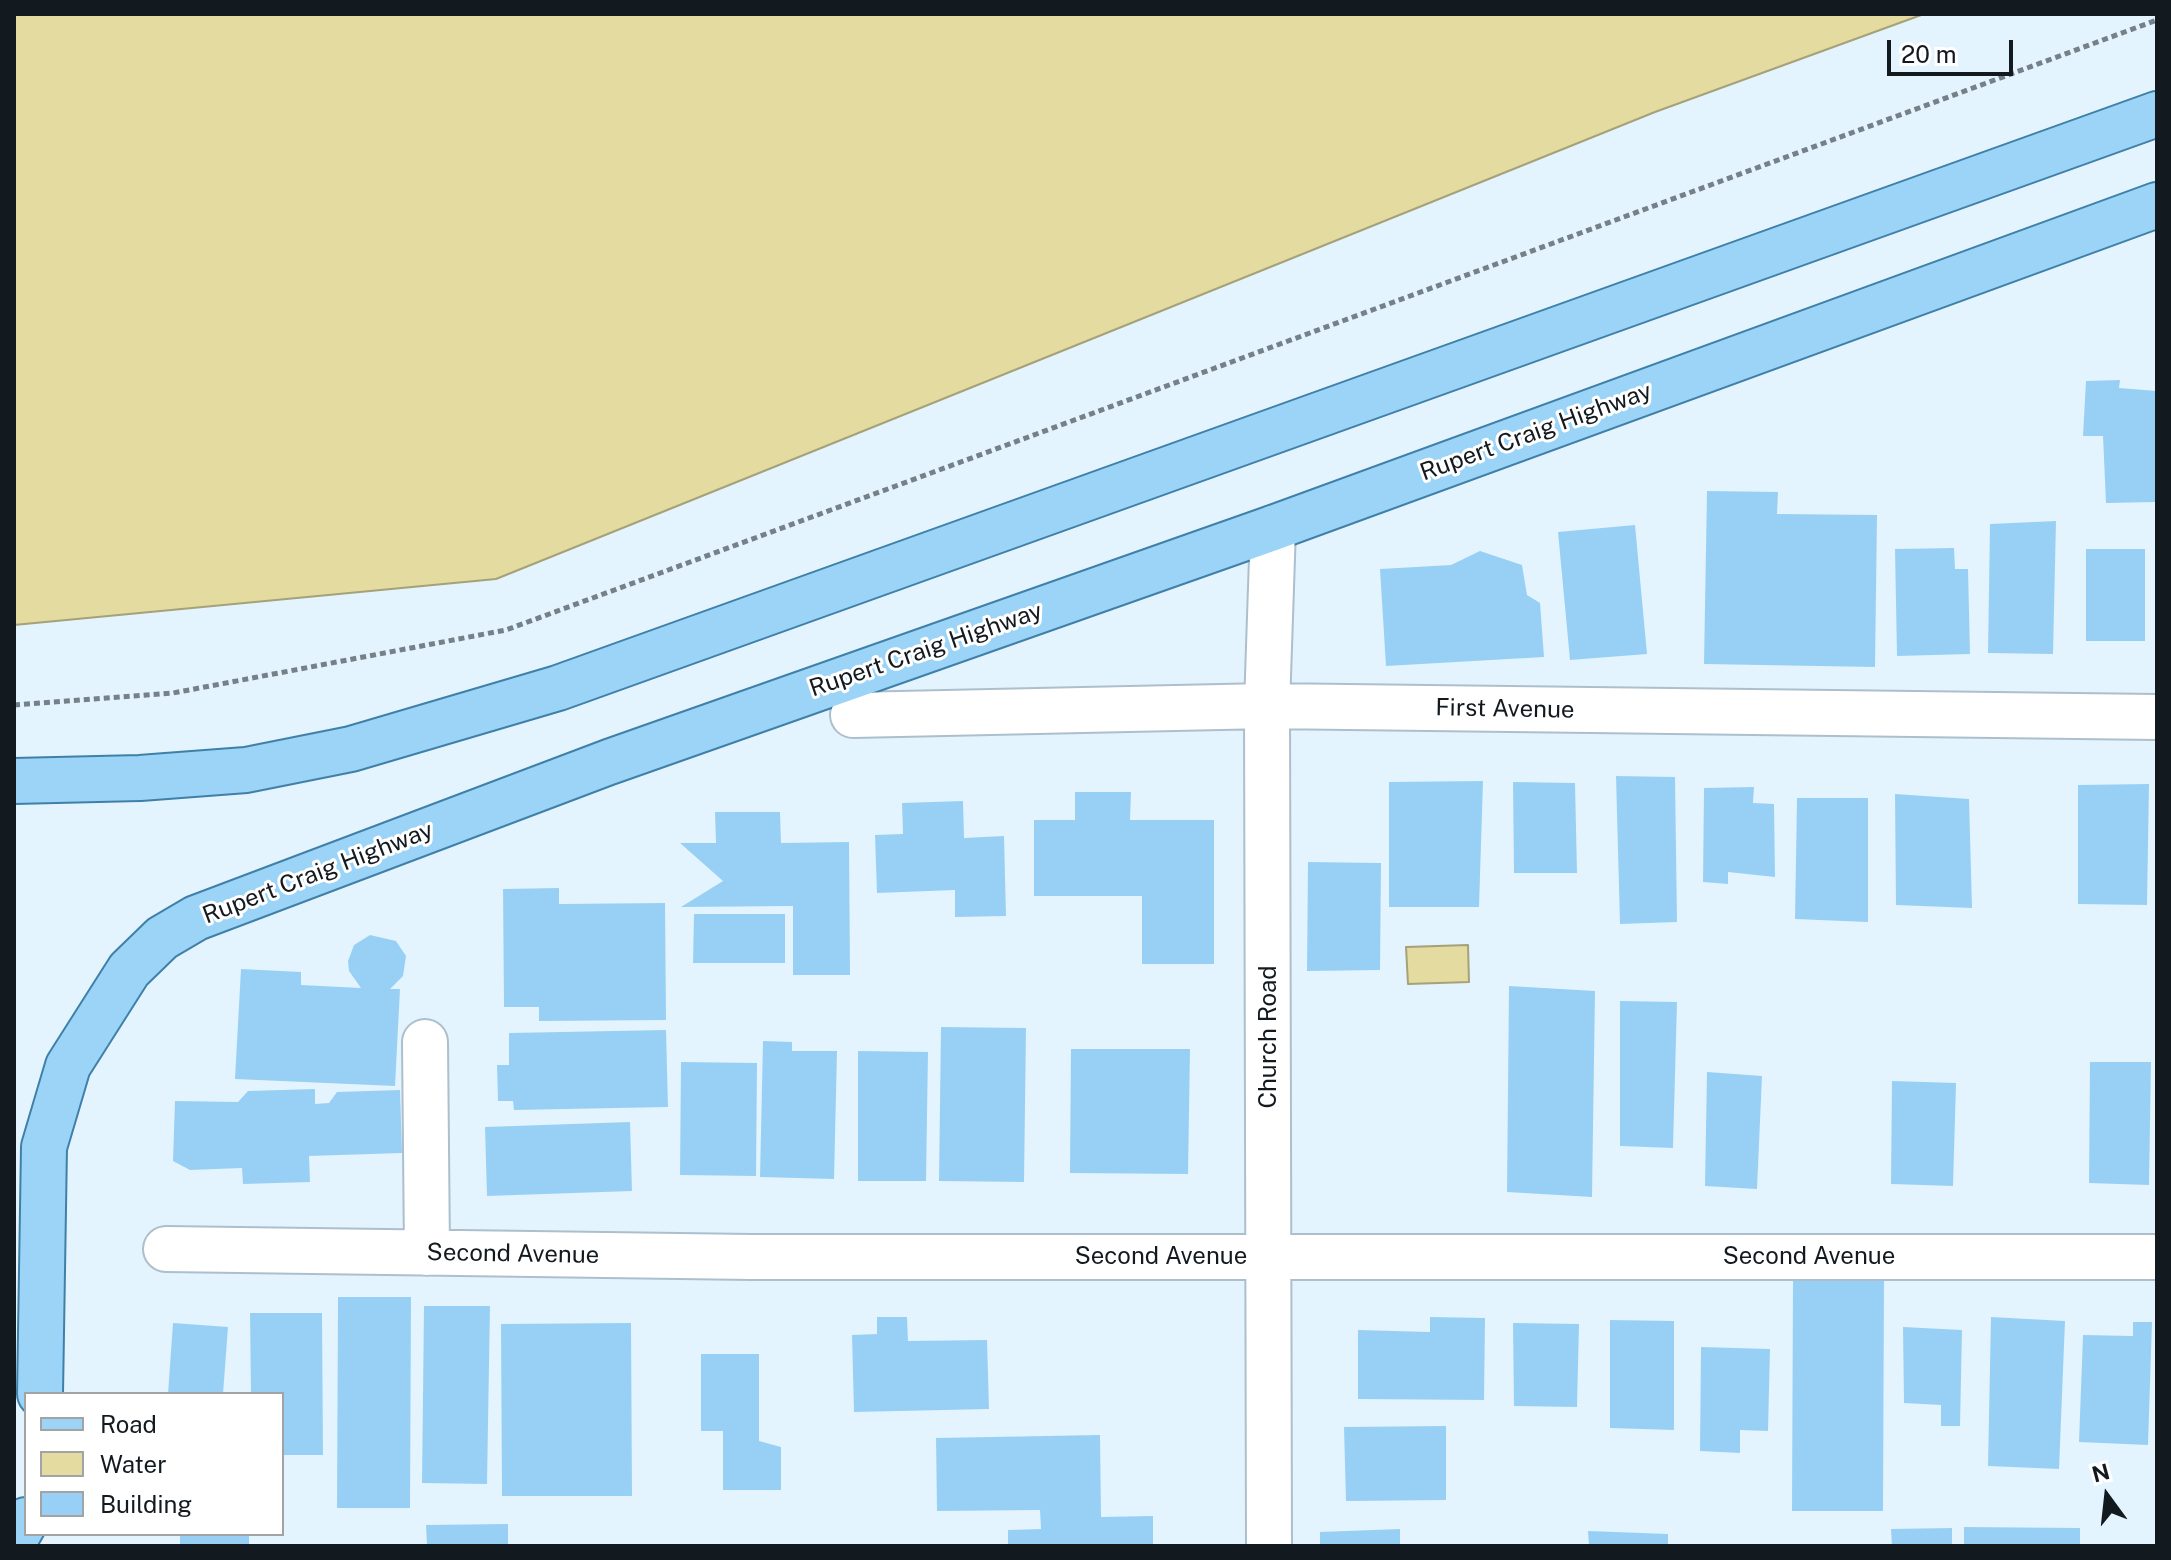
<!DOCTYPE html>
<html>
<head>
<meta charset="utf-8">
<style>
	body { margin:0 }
	#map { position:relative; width:2171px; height:1560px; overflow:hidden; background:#e4f4fe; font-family:"Public Sans",sans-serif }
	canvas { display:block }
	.frame { position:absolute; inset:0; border:16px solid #131a1f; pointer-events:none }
	.legend { position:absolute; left:24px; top:1392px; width:260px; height:144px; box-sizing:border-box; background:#fff; border:2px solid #a1a3a5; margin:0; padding:10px 14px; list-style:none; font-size:24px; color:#131a1f }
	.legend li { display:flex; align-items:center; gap:16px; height:40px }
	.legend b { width:40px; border:2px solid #a1a3a5 }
	.north { position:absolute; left:2067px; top:1456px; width:80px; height:80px; -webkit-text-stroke:6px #fff; paint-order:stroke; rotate:345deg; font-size:22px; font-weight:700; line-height:32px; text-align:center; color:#131a1f }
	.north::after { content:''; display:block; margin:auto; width:28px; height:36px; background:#131a1f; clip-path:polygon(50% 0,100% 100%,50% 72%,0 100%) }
	.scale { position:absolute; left:1887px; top:40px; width:126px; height:36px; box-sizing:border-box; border:4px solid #131a1f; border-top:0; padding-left:10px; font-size:24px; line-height:28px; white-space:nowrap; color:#131a1f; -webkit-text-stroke:6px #fff; paint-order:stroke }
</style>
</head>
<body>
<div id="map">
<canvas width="2171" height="1560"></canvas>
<div class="frame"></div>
<ul class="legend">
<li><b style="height:10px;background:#9bd4f7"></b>Road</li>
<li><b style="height:22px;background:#e3db9f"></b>Water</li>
<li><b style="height:22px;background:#98d0f5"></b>Building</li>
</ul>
<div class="north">N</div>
<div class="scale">20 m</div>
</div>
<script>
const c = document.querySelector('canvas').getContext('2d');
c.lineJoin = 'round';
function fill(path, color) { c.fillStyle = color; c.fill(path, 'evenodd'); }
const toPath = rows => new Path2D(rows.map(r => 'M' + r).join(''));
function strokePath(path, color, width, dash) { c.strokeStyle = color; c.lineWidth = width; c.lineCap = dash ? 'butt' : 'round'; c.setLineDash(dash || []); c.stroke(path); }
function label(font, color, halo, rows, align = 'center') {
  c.font = font + ' "Public Sans",sans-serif'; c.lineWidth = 6; c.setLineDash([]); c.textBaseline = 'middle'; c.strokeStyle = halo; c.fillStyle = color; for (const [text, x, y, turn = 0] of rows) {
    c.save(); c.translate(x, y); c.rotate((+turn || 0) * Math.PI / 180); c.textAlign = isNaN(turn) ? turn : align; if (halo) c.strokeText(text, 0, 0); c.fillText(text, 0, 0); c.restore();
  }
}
const water = toPath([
	[14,14,1924,14,1655,112,496,579,14,625,14,14],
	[1468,945,1469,982,1408,984,1406,947,1468,945]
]);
const building = toPath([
	[2120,380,2119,388,2157,391,2157,502,2106,503,2103,436,2083,436,2086,381],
	[1707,491,1778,492,1777,514,1877,515,1875,667,1704,664],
	[2056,521,2053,654,1988,653,1990,524],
	[1635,525,1647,654,1570,660,1558,532],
	[1954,548,1955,569,1968,569,1970,654,1897,656,1895,549],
	[2086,549,2145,549,2145,641,2086,641],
	[1480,551,1522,565,1527,595,1540,603,1544,657,1386,666,1380,569,1451,565],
	[1616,776,1675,777,1677,922,1620,924],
	[1483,781,1479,907,1389,907,1389,782],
	[1513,782,1575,783,1577,873,1514,873],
	[2149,784,2147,905,2078,904,2078,785],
	[1754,787,1753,803,1774,804,1775,877,1728,872,1728,884,1703,882,1704,788],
	[1075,792,1131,792,1130,820,1214,820,1214,964,1142,964,1142,896,1034,896,1034,820,1075,820],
	[1895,794,1969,799,1972,908,1896,905],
	[1797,798,1868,798,1868,922,1795,919],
	[963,801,964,838,1004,836,1006,916,955,917,955,890,877,893,875,835,903,834,902,803],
	[715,812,780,812,781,843,849,842,850,975,793,975,793,906,681,907,723,881,680,843,716,843],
	[1308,862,1381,863,1380,970,1307,971],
	[559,888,559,904,665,903,666,1020,539,1021,539,1007,504,1007,503,889],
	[694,914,785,914,785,963,693,963],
	[370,935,396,941,406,956,403,976,390,989,400,989,395,1086,235,1079,241,969,301,972,301,985,361,988,349,971,348,961,354,945],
	[1509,986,1595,991,1592,1197,1507,1192],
	[1620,1001,1677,1002,1673,1148,1620,1146],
	[941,1027,1026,1028,1024,1182,939,1181],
	[666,1030,668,1107,514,1110,513,1101,498,1101,497,1065,509,1065,509,1033],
	[763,1041,792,1042,792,1051,837,1051,834,1179,760,1177],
	[1071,1049,1190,1049,1188,1174,1070,1173],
	[858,1051,928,1052,926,1181,858,1181],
	[681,1062,757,1063,756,1176,680,1175],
	[2090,1062,2151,1062,2149,1185,2089,1183],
	[1707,1072,1762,1076,1757,1189,1705,1186],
	[1892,1081,1956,1083,1953,1186,1891,1184],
	[315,1089,315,1104,329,1103,337,1092,400,1090,402,1153,309,1156,310,1182,243,1184,242,1168,190,1170,173,1161,175,1101,238,1102,248,1091],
	[630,1122,632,1191,487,1196,485,1127],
	[1793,1279,1884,1280,1883,1511,1792,1511],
	[338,1297,411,1297,410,1508,337,1508],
	[424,1306,490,1306,487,1484,422,1483],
	[250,1313,322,1313,323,1455,282,1455,282,1394,251,1394],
	[877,1317,907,1317,908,1341,987,1340,989,1409,854,1412,852,1335,877,1334],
	[1430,1317,1485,1318,1484,1400,1358,1399,1358,1330,1430,1332],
	[1991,1317,2065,1321,2059,1469,1988,1466],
	[1610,1320,1674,1321,1674,1430,1610,1428],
	[2133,1322,2152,1322,2148,1445,2079,1442,2083,1335,2133,1336],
	[173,1323,228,1327,223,1394,168,1394],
	[631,1323,632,1496,502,1496,501,1324],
	[1513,1323,1579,1324,1577,1407,1514,1406],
	[1903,1327,1962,1330,1960,1426,1941,1426,1941,1405,1904,1403],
	[1701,1347,1770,1349,1768,1431,1740,1430,1740,1453,1700,1451],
	[701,1354,759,1354,759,1441,781,1447,781,1490,723,1490,723,1431,701,1431],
	[1446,1426,1446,1500,1346,1501,1344,1427],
	[1100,1435,1101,1517,1153,1516,1153,1546,1008,1546,1008,1530,1041,1529,1040,1510,937,1511,936,1438],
	[508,1524,508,1546,427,1546,426,1525],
	[1964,1527,2080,1528,2080,1546,1964,1546],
	[1952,1528,1952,1546,1892,1546,1891,1529],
	[1400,1529,1400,1546,1320,1546,1320,1532],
	[1588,1531,1668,1534,1668,1546,1589,1546],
	[180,1534,249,1534,249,1546,180,1546]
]);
const path = toPath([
	[14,705,173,693,506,630,2157,20]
]);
const minor = toPath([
	[853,715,1267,706,2157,717],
	[425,1042,427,1253],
	[166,1249,752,1257,2157,1257],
	[1269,1546,1267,706,1273,528]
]);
const primary = toPath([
	[14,781,140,778,246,770,351,749,558,688,2157,114],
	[40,1394,44,1147,68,1066,129,970,162,938,196,918,609,762,1273,528,2157,205],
	[14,1541,26,1520]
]);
const streetNames = [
	["Rupert Craig Highway",1536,432,-20],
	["Rupert Craig Highway",926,650,-19],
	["First Avenue",1505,709,1],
	["Rupert Craig Highway",318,873,-21],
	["Church Road",1269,1037,-90],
	["Second Avenue",513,1254,1],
	["Second Avenue",1161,1257],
	["Second Avenue",1809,1257]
];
fill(water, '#e3db9f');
strokePath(water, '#a5a179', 2);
fill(building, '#98d0f5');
strokePath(minor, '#adbfcc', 48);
strokePath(primary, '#4080a8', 48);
strokePath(path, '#758088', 5, [6, 4]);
strokePath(minor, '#fff', 44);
strokePath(primary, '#9bd4f7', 44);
label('24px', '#131a1f', '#fff', streetNames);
</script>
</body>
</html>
